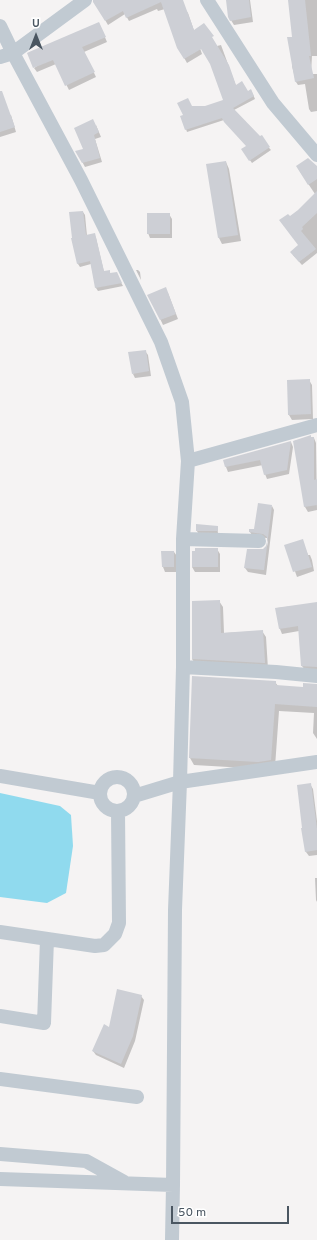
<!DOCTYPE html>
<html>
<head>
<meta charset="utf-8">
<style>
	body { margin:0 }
	#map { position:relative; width:317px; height:1240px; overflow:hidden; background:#f5f3f3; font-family:Overpass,sans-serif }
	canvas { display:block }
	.north { position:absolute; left:16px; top:16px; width:40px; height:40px; -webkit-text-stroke:3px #fff; paint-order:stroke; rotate:0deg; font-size:11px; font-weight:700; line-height:16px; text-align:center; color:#4a5661 }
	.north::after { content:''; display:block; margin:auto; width:14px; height:18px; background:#4a5661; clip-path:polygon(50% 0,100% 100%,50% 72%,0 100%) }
	.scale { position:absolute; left:171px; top:1206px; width:118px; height:18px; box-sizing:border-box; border:2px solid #4a5661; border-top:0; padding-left:5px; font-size:12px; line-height:14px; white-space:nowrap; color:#4a5661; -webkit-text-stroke:3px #fff; paint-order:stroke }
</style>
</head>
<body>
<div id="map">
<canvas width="317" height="1240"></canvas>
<div class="north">U</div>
<div class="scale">50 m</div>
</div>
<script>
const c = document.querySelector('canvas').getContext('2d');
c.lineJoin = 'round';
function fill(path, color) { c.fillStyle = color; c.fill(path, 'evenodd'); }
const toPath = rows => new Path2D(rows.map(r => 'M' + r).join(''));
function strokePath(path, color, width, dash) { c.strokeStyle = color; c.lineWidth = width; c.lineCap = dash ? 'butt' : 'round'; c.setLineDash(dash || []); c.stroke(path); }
const water = toPath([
	[0,793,60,806,71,815,73,846,66,893,47,903,0,897]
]);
const shadow = toPath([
	[100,0,177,0,188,13,202,54,187,63,178,47,165,9,158,11,157,9,129,21,125,14,108,25,95,3],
	[237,0,250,0,253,22,234,25,229,17],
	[291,0,317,0,317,56,312,56,311,74,317,74,317,111,311,112,309,109,305,84,298,85,296,82,292,66,296,42],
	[99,23,107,42,84,52,96,77,69,90,56,64,37,72,34,68],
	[221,45,236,86,247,92,251,90,255,99,234,110,271,150,252,163,244,152,247,146,224,120,187,132,186,129,192,107,205,107,225,100,217,46],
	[0,113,11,115,16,132,0,137],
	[96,125,101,137,95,139,102,162,85,167,77,152,85,149],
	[226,162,229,169,241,241,222,244,219,238],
	[317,168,317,253,302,265,293,255,299,246,299,211,315,194,299,170],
	[83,212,85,215,87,236,94,234,96,238,104,272,109,271,111,274,116,273,123,286,98,291,96,288,91,264,80,267,78,264],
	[169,214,172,219,172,238,150,238,148,233],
	[136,270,138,270,140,272,141,280],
	[168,293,178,319,163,325,149,295],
	[145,351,148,355,151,376,135,378,133,374],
	[288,380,309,380,312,385,313,419,292,420,289,415],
	[311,437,314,438,316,443,317,510,308,512,305,507,294,441],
	[291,442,293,447,289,474,267,479,265,474,263,465,228,472,226,467,224,461],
	[272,506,274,510,266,575,248,572,245,568,267,546,268,542,267,538,253,537,250,532,255,530],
	[217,527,218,533,198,533,197,531],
	[302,540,308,555,310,555,312,560,314,571,297,577,286,546],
	[217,549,220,554,220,572,195,572,192,567],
	[174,552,177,556,177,572,165,572,163,567],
	[219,601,223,607,224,633,262,631,266,637,268,669,196,665,192,659],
	[317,603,317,672,305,670,302,666,299,631,282,634,280,629,277,608],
	[275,682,278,686,304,688,317,685,317,739,313,733,314,713,279,711,275,767,263,769,194,765,190,758],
	[310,784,313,789,317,821,317,855,309,856,306,852,302,829,303,829],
	[315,878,317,878,317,902,316,900],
	[141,996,144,1000,135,1041,124,1068,96,1055,93,1051,110,1028]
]);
const building = toPath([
	[93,0,183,0,194,30,204,23,214,36,212,37,229,65,236,85,242,81,248,91,251,89,254,96,233,108,260,136,262,135,270,147,249,161,241,149,246,146,224,122,222,118,185,130,180,116,183,115,177,103,188,98,192,106,205,106,223,100,210,64,201,49,184,59,177,48,161,2,126,18,123,11,105,21,93,2],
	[226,0,249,0,251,17,230,21,228,17],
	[288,0,305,0,311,56,309,56,314,78,295,82,287,37,292,37],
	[99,22,106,37,82,47,95,72,65,86,53,60,33,68,27,53,29,52],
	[0,91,2,91,15,127,0,132],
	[93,119,99,132,94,135,100,158,82,163,75,151,83,149,74,128],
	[308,158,317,166,317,179,308,185,296,166],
	[226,161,238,235,218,238,206,164],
	[317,191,317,213,302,227,303,229,301,231,316,249,299,262,290,252,298,245,279,220,288,214,290,216,298,210],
	[83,211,86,235,95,233,104,271,110,270,110,273,117,272,122,283,95,288,90,261,77,264,71,238,72,238,69,212],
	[147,213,170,213,170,234,147,234],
	[166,287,176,314,160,320,147,295],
	[146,350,149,371,132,374,128,352],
	[310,379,311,414,288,415,287,380],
	[311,435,311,437,314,437,314,480,317,479,317,505,304,507,293,441],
	[291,441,287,470,264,475,260,460,225,467,223,460],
	[258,503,272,505,264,570,244,568,247,549,263,549,266,546,267,542,267,537,263,534,249,532,249,529,254,529],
	[196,524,218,526,218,531,196,531],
	[303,539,312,567,293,572,284,545],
	[195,548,218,548,218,567,192,567,192,551,195,551],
	[161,551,174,551,174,567,162,567],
	[220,600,221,633,263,630,265,663,192,659,192,601],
	[317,602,317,667,301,666,298,626,279,629,275,608],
	[192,676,276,681,276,685,303,687,303,683,317,684,317,707,275,704,271,760,258,762,189,758],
	[311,783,317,829,317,850,305,852,301,828,302,828,297,785],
	[117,989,142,995,133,1036,121,1064,92,1051,104,1024,109,1027]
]);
const minor = toPath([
	[207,0,273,103,317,155],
	[0,26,13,53,81,180,161,342,182,402,188,461,183,539,183,667,180,782,175,910,173,1185,172,1240],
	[0,57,13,53,85,0],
	[188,461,317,425],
	[183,539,259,541],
	[183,667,276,672,317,676],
	[0,776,100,793],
	'100 794a17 17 0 1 1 34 0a17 17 0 1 1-34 0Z',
	[134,796,180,782,317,762],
	[0,932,95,946,104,945,115,934,119,923,118,811],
	[0,1016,44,1023,47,939],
	[0,1079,137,1097],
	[0,1154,86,1161,124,1182],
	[0,1179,173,1185]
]);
fill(water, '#90daee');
fill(shadow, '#0003');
fill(building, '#cdcfd5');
strokePath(minor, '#c1cad2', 14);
</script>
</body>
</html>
